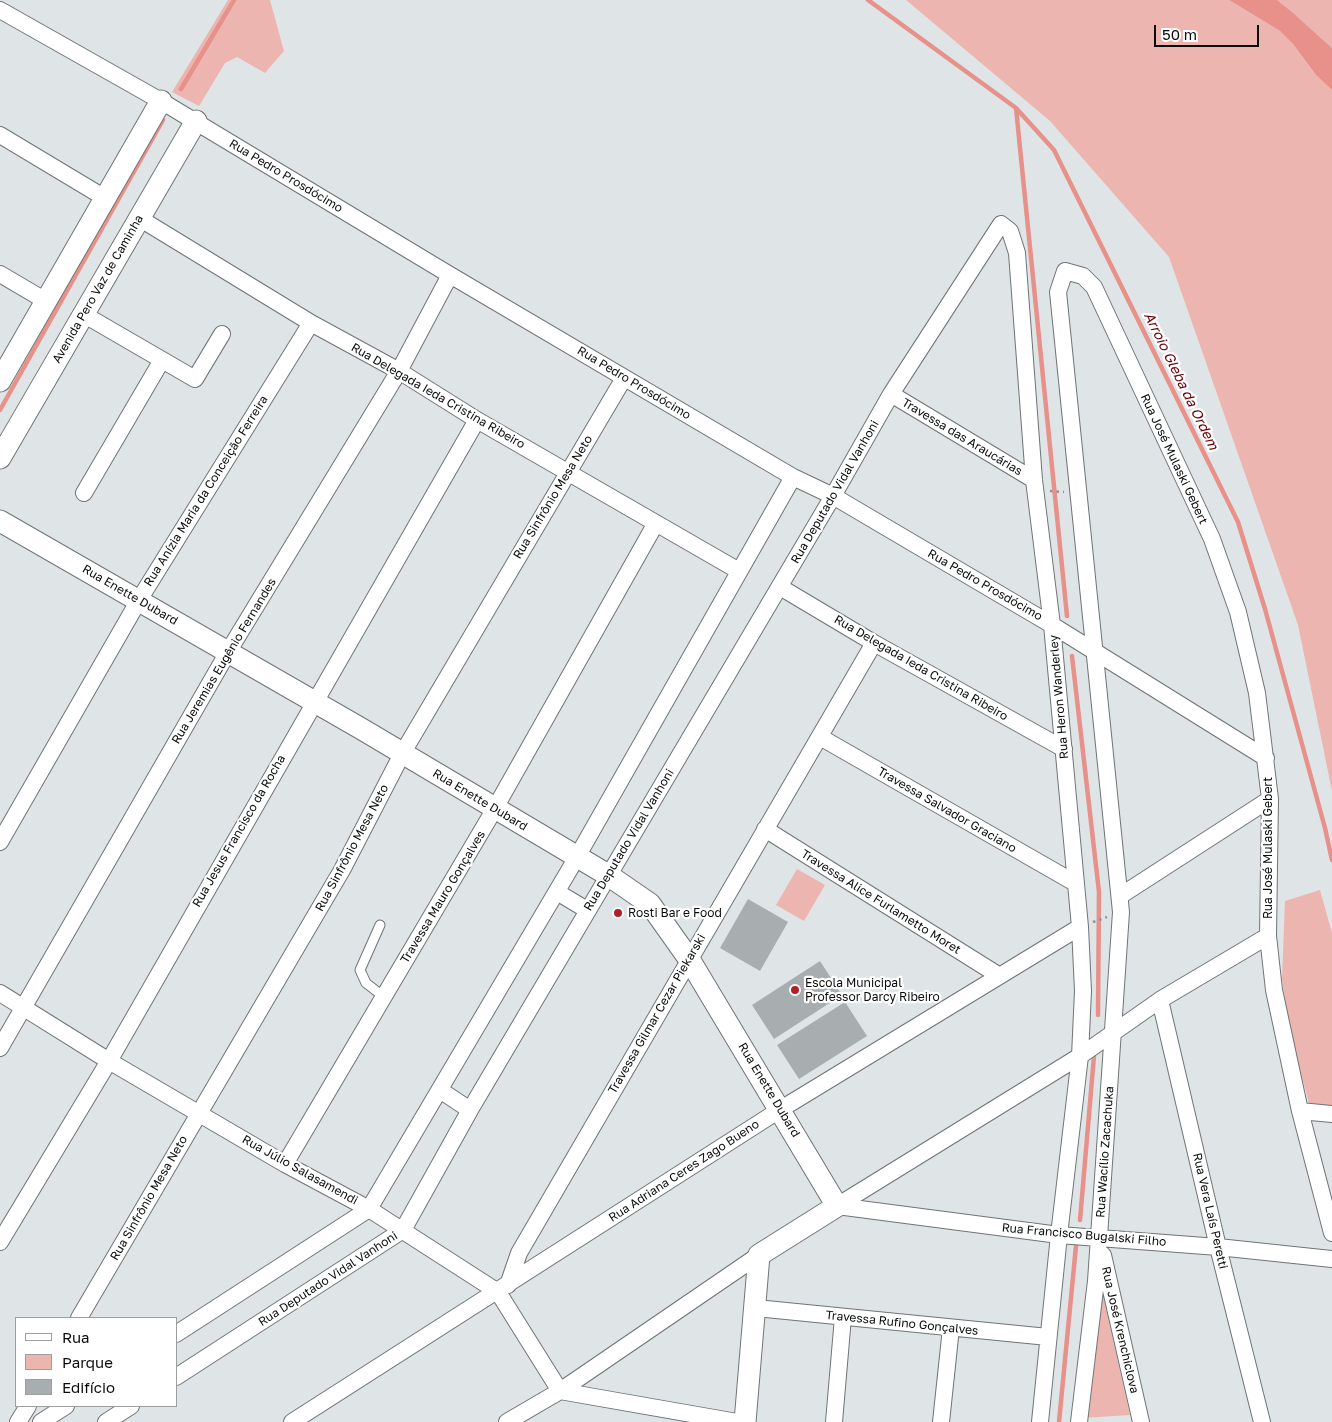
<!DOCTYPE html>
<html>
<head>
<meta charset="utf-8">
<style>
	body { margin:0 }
	#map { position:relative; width:1332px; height:1422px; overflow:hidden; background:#dfe5e7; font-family:"Golos Text",sans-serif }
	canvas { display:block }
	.legend { position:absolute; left:15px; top:1317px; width:162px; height:90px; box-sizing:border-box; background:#fff; border:1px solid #9d9e9e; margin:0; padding:6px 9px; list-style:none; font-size:15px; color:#0a0c0c }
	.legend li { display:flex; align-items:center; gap:10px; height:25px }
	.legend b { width:25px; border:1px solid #9d9e9e }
	.scale { position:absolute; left:1154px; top:25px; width:105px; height:22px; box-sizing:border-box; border:2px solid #0a0c0c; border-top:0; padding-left:6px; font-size:15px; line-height:18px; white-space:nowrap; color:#0a0c0c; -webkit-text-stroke:4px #fff; paint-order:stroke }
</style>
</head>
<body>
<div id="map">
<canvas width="1332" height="1422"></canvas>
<ul class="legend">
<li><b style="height:6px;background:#fff"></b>Rua</li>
<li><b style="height:14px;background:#ecb5af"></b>Parque</li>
<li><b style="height:14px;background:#a8adb0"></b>Edifício</li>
</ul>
<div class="scale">50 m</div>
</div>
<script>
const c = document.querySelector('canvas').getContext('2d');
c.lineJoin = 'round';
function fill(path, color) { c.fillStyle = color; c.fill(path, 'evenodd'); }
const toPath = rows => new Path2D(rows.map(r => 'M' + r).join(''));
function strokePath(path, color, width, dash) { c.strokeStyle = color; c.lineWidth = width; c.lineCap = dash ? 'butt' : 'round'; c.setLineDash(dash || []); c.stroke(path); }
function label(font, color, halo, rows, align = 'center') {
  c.font = font + ' "Golos Text",sans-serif'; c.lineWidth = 4.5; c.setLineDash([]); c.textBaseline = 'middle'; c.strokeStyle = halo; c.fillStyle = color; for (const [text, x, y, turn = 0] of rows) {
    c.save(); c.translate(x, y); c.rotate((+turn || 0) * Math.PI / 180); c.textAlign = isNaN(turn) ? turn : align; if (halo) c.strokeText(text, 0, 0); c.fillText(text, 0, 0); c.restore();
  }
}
const green = toPath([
	[228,0,270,0,284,51,265,73,237,57,225,63,199,106,172,92],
	[906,0,1229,0,1280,31,1293,44,1316,75,1332,90,1332,791,1298,625,1169,257,1050,121],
	[1277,0,1332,0,1332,48,1291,11],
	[797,869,825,885,804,921,776,905],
	[1320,890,1332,933,1332,1110,1310,1107,1290,1032,1282,979,1285,901],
	[1103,1295,1130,1415,1083,1418]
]);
const water = toPath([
	[1229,0,1277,0,1291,11,1332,48,1332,90,1316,75,1293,44,1280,31]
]);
const stream = toPath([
	[868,0,1016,108,1054,150,1238,522,1265,609,1325,828,1332,860],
	[181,89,234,0],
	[1016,108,1067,616],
	[0,410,163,120],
	[1072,656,1099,892,1098,1015],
	[1080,1220,1094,1056],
	[1059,1422,1076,1246]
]);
const building = toPath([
	[748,899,788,922,760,971,720,948],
	[820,961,842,995,774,1039,752,1005],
	[845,1002,867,1036,799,1079,777,1045]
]);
const path = toPath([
	[1050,491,1064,492],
	[1093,922,1107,917]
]);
const service = toPath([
	[380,925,360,970,366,983,384,997]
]);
const minor = toPath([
	[0,10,161,101,450,275,793,477,833,496,1052,625,1266,758],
	[0,135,105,198],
	[139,218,311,323,399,371,477,420,739,571],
	[0,274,46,301],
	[83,314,195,379,222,334],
	[891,394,1034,480],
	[84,493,162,360],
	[780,587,874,643,1064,749],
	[820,737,1075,883],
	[765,829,998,975],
	[0,842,139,600,311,323],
	[557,892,587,910],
	[1120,896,1270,799],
	[0,993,109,1061,285,1164,369,1209,498,1292,560,1391,737,1422],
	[1160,1000,1218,1247,1262,1422],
	[0,1048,228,652,399,371,450,275],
	[440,1090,470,1110],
	[1300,1111,1332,1114],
	[285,1164,494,810,656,523],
	[837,1206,1080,1056,1160,1000,1268,936],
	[837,1206,1059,1235,1218,1247,1332,1259],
	[0,1242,109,1061,477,420],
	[1103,1255,1141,1422],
	[508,1285,519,1253,874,643],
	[756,1308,1048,1337],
	[79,1318,342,870,402,754,624,378],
	[176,1334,369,1209,577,857,793,477],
	[176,1377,403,1230,470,1110,833,496,891,394,1001,224,1010,231,1017,253,1034,480,1052,625,1080,927,1083,991,1080,1056,1059,1235,1040,1422],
	[18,1422,28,1406],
	[41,1422,66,1406],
	[106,1422,131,1406],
	[292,1422,781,1109,1080,927],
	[507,1422,560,1391,759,1255],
	[834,1422,843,1317],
	[941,1422,951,1328],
	[1079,1422,1096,1281,1121,912,1058,292,1065,271,1083,276,1094,287,1212,539,1238,612,1257,693,1270,799,1268,936,1274,990,1300,1111,1332,1233]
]);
const tertiary = toPath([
	[0,381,161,101],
	[0,458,196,121],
	[0,521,360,728,608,875,650,904,689,959,837,1206,759,1255,745,1422]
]);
const markers = [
	[618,913,5,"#b01f26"],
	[795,990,5,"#b01f26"]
];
const streetNames = [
	["Rua Pedro Prosdócimo",286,176,31],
	["Avenida Pero Vaz de Caminha",98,289,-60],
	["Rua Pedro Prosdócimo",634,383,31],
	["Rua Delegada Ieda Cristina Ribeiro",438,396,30],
	["Travessa das Araucárias",962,437,31],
	["Rua José Mulaski Gebert",1174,459,65],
	["Rua Anízia Maria da Conceição Ferreira",206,491,-58],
	["Rua Deputado Vidal Vanhoni",835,492,-60],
	["Rua Sinfrônio Mesa Neto",553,497,-59],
	["Rua Pedro Prosdócimo",985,585,30],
	["Rua Enette Dubard",130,595,30],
	["Rua Jeremias Eugênio Fernandes",224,661,-59],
	["Rua Delegada Ieda Cristina Ribeiro",921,668,30],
	["Rua Heron Wanderley",1059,697,-95],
	["Rua Enette Dubard",480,800,31],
	["Travessa Salvador Graciano",947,810,30],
	["Rua Jesus Francisco da Rocha",239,831,-60],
	["Rua Deputado Vidal Vanhoni",629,840,-59],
	["Rua Sinfrônio Mesa Neto",352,848,-62],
	["Rua José Mulaski Gebert",1268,848,-90],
	["Travessa Mauro Gonçalves",443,897,-59],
	["Travessa Alice Furlametto Moret",881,902,32],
	["Travessa Gilmar Cezar Piekarski",657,1014,-60],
	["Rua Enette Dubard",769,1090,59],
	["Rua Wacílio Zacachuka",1105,1152,-86],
	["Rua Júlio Salasamendi",300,1170,29],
	["Rua Adriana Ceres Zago Bueno",684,1171,-33],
	["Rua Sinfrônio Mesa Neto",149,1198,-60],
	["Rua Vera Laís Peretti",1210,1211,77],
	["Rua Francisco Bugalski Filho",1084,1235,5],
	["Rua Deputado Vidal Vanhoni",328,1279,-33],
	["Travessa Rufino Gonçalves",902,1323,6],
	["Rua José Krenchiclova",1120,1330,77]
];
const poiNames = [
	["Rosti Bar e Food",628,913],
	["Escola Municipal",805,983],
	["Professor Darcy Ribeiro",805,997]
];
const waterNames = [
	["Arroio Gleba da Ordem",1181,381,64]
];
fill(green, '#ecb5af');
fill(water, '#e7918a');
strokePath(stream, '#e7918a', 4.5);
fill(building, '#a8adb0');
strokePath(service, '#6f7476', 11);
strokePath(minor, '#6f7476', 18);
strokePath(tertiary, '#6f7476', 23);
strokePath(path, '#8e9394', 2.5, [2.5, 4]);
strokePath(service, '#fff', 9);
strokePath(minor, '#fff', 16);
strokePath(tertiary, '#fff', 21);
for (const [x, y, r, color] of markers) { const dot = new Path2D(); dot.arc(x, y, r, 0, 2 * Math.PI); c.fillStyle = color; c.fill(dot); strokePath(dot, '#fff', 2); }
label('12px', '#0a0c0c', '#fff', streetNames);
label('12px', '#0a0c0c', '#fff', poiNames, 'left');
label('italic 14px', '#6a000a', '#fff', waterNames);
</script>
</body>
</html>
